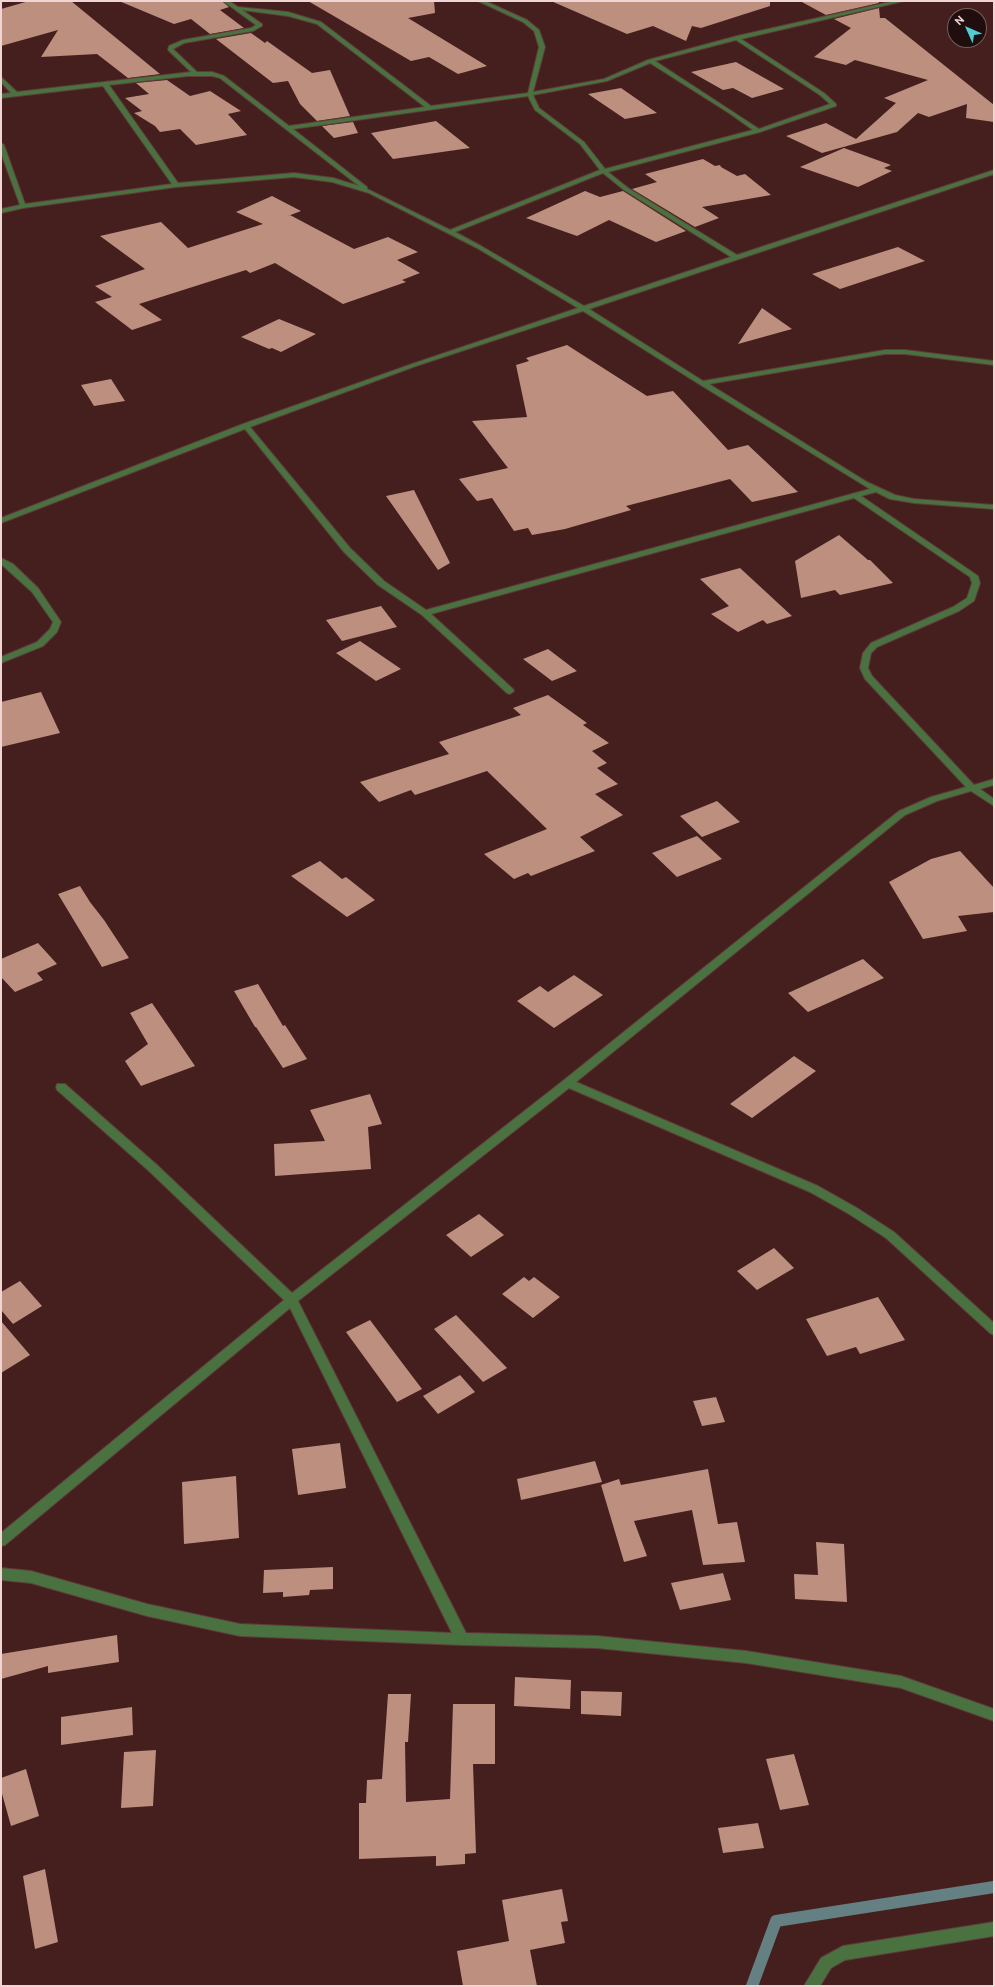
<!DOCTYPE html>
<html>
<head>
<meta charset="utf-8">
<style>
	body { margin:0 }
	#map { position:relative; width:995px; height:1987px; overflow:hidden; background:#451e1e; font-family:Ubuntu,sans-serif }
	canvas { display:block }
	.frame { position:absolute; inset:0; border:2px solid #f0d5d4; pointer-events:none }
	.north { position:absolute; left:947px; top:8px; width:40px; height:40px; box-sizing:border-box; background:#200e0e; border:1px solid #735e5d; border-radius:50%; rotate:315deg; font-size:11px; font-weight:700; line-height:16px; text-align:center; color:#f0d5d4 }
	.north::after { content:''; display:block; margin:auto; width:14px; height:18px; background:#51ccd3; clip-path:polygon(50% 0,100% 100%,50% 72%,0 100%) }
</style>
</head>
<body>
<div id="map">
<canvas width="995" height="1987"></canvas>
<div class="frame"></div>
<div class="north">N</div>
</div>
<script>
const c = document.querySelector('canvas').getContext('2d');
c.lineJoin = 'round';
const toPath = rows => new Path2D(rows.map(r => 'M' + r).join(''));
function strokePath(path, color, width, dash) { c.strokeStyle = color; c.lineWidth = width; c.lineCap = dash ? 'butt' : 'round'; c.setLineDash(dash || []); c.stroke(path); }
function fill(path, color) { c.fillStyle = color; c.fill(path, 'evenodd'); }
const stream = toPath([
	[752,1986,776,1921,994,1887]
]);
const building = toPath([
	[29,1,71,1,160,74,128,78,97,54,41,57,58,30,1,46,1,9],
	[119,1,222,1,229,7,220,10,244,28,210,34,191,19,174,24],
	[308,1,434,1,435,13,408,18,487,66,458,74,429,57,411,61],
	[551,1,770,1,770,6,701,28,692,26,686,41,653,26,627,34],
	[800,1,878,1,879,3,826,15],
	[879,8,880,18,885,18,994,105,994,122,966,118,967,104,929,117,918,113,897,132,822,153,786,136,826,123,856,139,896,103,884,98,928,80,855,60,846,65,814,57,851,28,834,19],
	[251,33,265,43,267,41,312,73,330,70,350,116,317,121,300,104,288,81,273,83,216,39],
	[736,62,784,89,752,98,733,88,723,90,691,72],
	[167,80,190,96,210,91,241,111,228,114,247,135,196,145,180,129,160,132,155,126,134,113,142,111,125,98,149,94,136,83],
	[621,88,657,113,625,119,588,94],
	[436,121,470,148,393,159,371,133],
	[353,122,358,133,334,138,322,126],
	[844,148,891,165,884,168,892,171,858,187,800,167],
	[703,159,715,166,720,165,721,167,737,176,745,174,771,195,702,207,719,218,695,227,632,189,657,182,645,174],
	[585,191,600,197,623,191,686,231,656,242,609,220,577,236,526,218],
	[272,196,301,211,288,216,290,215,354,249,388,237,418,252,397,260,420,273,402,280,406,282,343,304,275,263,250,273,246,270,139,304,162,320,132,330,95,302,112,297,95,286,145,269,100,236,161,222,188,248,263,224,236,212],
	[898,247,925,261,840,289,812,274],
	[762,308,792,329,738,344],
	[279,319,316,334,281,352,272,348,269,349,241,337],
	[567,345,647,396,673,391,728,450,748,445,798,492,752,502,730,479,626,506,631,510,565,529,532,535,528,528,514,531,492,498,477,501,459,479,508,468,472,421,527,417,516,365,529,361,526,358],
	[111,379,125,401,94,406,81,385],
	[414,490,450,563,438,570,386,496],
	[839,535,868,560,870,560,893,583,840,595,835,590,801,598,795,561],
	[740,568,792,616,767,624,763,620,738,632,711,614,729,606,700,579],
	[381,606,397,627,342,641,326,620],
	[360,641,401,669,376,681,336,653],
	[548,649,577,671,552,681,523,659],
	[41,692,60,733,1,747,1,702],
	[548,695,587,723,583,725,609,743,592,751,607,763,597,768,618,784,595,794,623,815,580,837,595,851,531,876,528,873,514,879,484,854,547,829,487,771,415,795,411,790,379,802,360,782,449,754,439,742,521,715,513,708],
	[717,801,740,822,702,837,680,816],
	[697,836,722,859,677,877,652,853],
	[960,851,994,888,994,912,958,916,967,931,923,939,889,882,931,859],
	[320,861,342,879,346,877,375,900,347,917,291,876],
	[80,886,90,902,104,920,129,958,102,967,58,894],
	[38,943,57,964,37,973,43,980,15,992,1,977,1,959],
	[863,959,884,978,808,1012,788,993],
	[574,975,603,995,554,1028,517,1001,540,986,548,992],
	[258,984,283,1026,285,1025,307,1059,283,1068,256,1027,255,1027,234,991],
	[152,1003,195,1066,141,1086,125,1061,148,1044,130,1013],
	[794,1056,816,1071,752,1118,730,1104],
	[370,1094,382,1124,368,1127,371,1169,275,1176,274,1144,325,1141,310,1110],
	[479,1214,504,1235,471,1257,446,1235],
	[774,1248,794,1268,757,1290,737,1271],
	[524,1277,529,1281,534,1277,560,1297,533,1318,502,1294],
	[20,1281,42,1306,13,1324,1,1310,1,1292],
	[878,1297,905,1340,860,1354,856,1347,827,1356,806,1319],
	[456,1315,507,1368,483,1382,434,1329],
	[370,1320,400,1360,422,1389,397,1402,346,1332],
	[1,1321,30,1355,1,1373],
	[460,1375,475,1392,438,1414,423,1396],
	[716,1397,725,1422,702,1426,693,1401],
	[340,1443,346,1488,298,1495,292,1449],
	[595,1461,602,1482,521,1500,517,1479],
	[708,1469,718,1524,737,1522,745,1562,703,1565,692,1510,634,1521,647,1556,624,1562,601,1485,619,1479,621,1485],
	[236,1476,239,1538,184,1544,182,1482],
	[816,1542,844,1544,847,1602,795,1599,794,1574,818,1575],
	[333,1567,333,1589,310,1590,309,1595,283,1597,283,1592,263,1593,264,1570],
	[723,1573,731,1600,680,1610,671,1583],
	[117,1635,119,1662,48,1673,48,1666,1,1679,1,1654],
	[515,1677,571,1680,570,1709,514,1706],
	[581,1691,622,1692,621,1716,581,1714],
	[388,1694,411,1694,408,1742,405,1742,406,1802,450,1799,453,1704,495,1704,495,1764,473,1764,476,1853,465,1854,465,1864,436,1866,436,1856,359,1859,359,1803,366,1803,367,1780,382,1779],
	[132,1707,133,1735,61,1745,61,1717],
	[156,1750,153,1806,121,1808,124,1752],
	[794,1754,809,1805,780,1810,766,1759],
	[26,1769,39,1816,11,1826,1,1790,1,1778],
	[758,1823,764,1848,723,1853,718,1828],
	[45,1869,58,1942,35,1949,23,1876],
	[562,1889,568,1921,561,1922,565,1943,530,1950,537,1986,463,1986,457,1951,509,1941,502,1900]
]);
const minor = toPath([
	[223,1,229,1,238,7,288,12,321,22,431,106,528,93,539,47,534,31,523,22,478,1,485,1,527,20,539,30,545,47,533,92,604,79,648,60,737,36,894,1,904,1,741,39,824,93,836,104,836,106,760,132,608,172,628,188,737,255,994,170,994,174,589,309,703,381,885,350,905,350,994,361,994,365,905,354,885,354,709,384,867,482,895,495,914,499,994,505,994,509,914,503,890,499,876,492,861,496,978,576,980,583,974,601,959,611,877,647,871,653,868,668,872,676,974,785,994,779,994,785,980,789,994,799,994,806,971,791,937,801,905,815,576,1082,818,1186,857,1208,894,1232,994,1323,994,1335,990,1333,886,1238,849,1214,810,1192,569,1088,298,1301,466,1633,597,1636,746,1651,901,1676,994,1709,994,1721,901,1688,746,1663,597,1648,462,1645,240,1636,147,1616,31,1583,1,1580,1,1568,31,1571,147,1604,240,1624,452,1633,290,1308,5,1545,1,1546,1,1533,284,1300,149,1171,57,1090,56,1087,57,1084,65,1084,157,1165,292,1293,564,1080,899,811,931,797,966,787,865,679,860,668,863,653,871,643,953,607,967,598,972,583,970,577,854,498,431,614,513,689,514,691,510,694,507,693,422,615,378,585,344,552,245,429,1,523,1,518,243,424,412,364,578,308,477,248,369,193,332,182,294,177,176,187,23,208,1,213,1,209,20,205,1,153,1,143,4,145,25,204,172,184,103,86,1,98,1,94,11,93,1,82,1,77,17,92,191,72,168,50,169,46,183,40,251,28,256,25,223,1],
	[242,10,288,16,317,24,425,107,289,126,224,76,212,72,197,72,173,49,184,43,253,31,262,26,262,24,242,10],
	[736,40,820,95,830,104,759,129,655,61,736,40],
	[650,63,729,113,753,130,605,169,584,142,539,108,533,95,607,81,650,63],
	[188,76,212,76,220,78,359,186,333,178,294,173,178,183,109,85,188,76],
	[528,96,535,110,580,144,600,170,450,230,367,189,367,187,293,129,528,96],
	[603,173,624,190,731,257,584,306,481,246,455,232,603,173],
	[583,311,699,384,870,489,426,610,384,581,350,548,250,427,416,366,583,311],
	[1,558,13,564,38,588,61,622,57,632,43,646,1,663,1,657,37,642,50,629,53,622,32,592,1,564,1,558],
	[994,1922,994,1936,845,1960,831,1968,820,1986,804,1986,821,1958,843,1946,994,1922]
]);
strokePath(stream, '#648082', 12);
fill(building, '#bc8f7f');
strokePath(minor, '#603b3b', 2);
fill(minor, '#497240');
</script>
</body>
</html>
